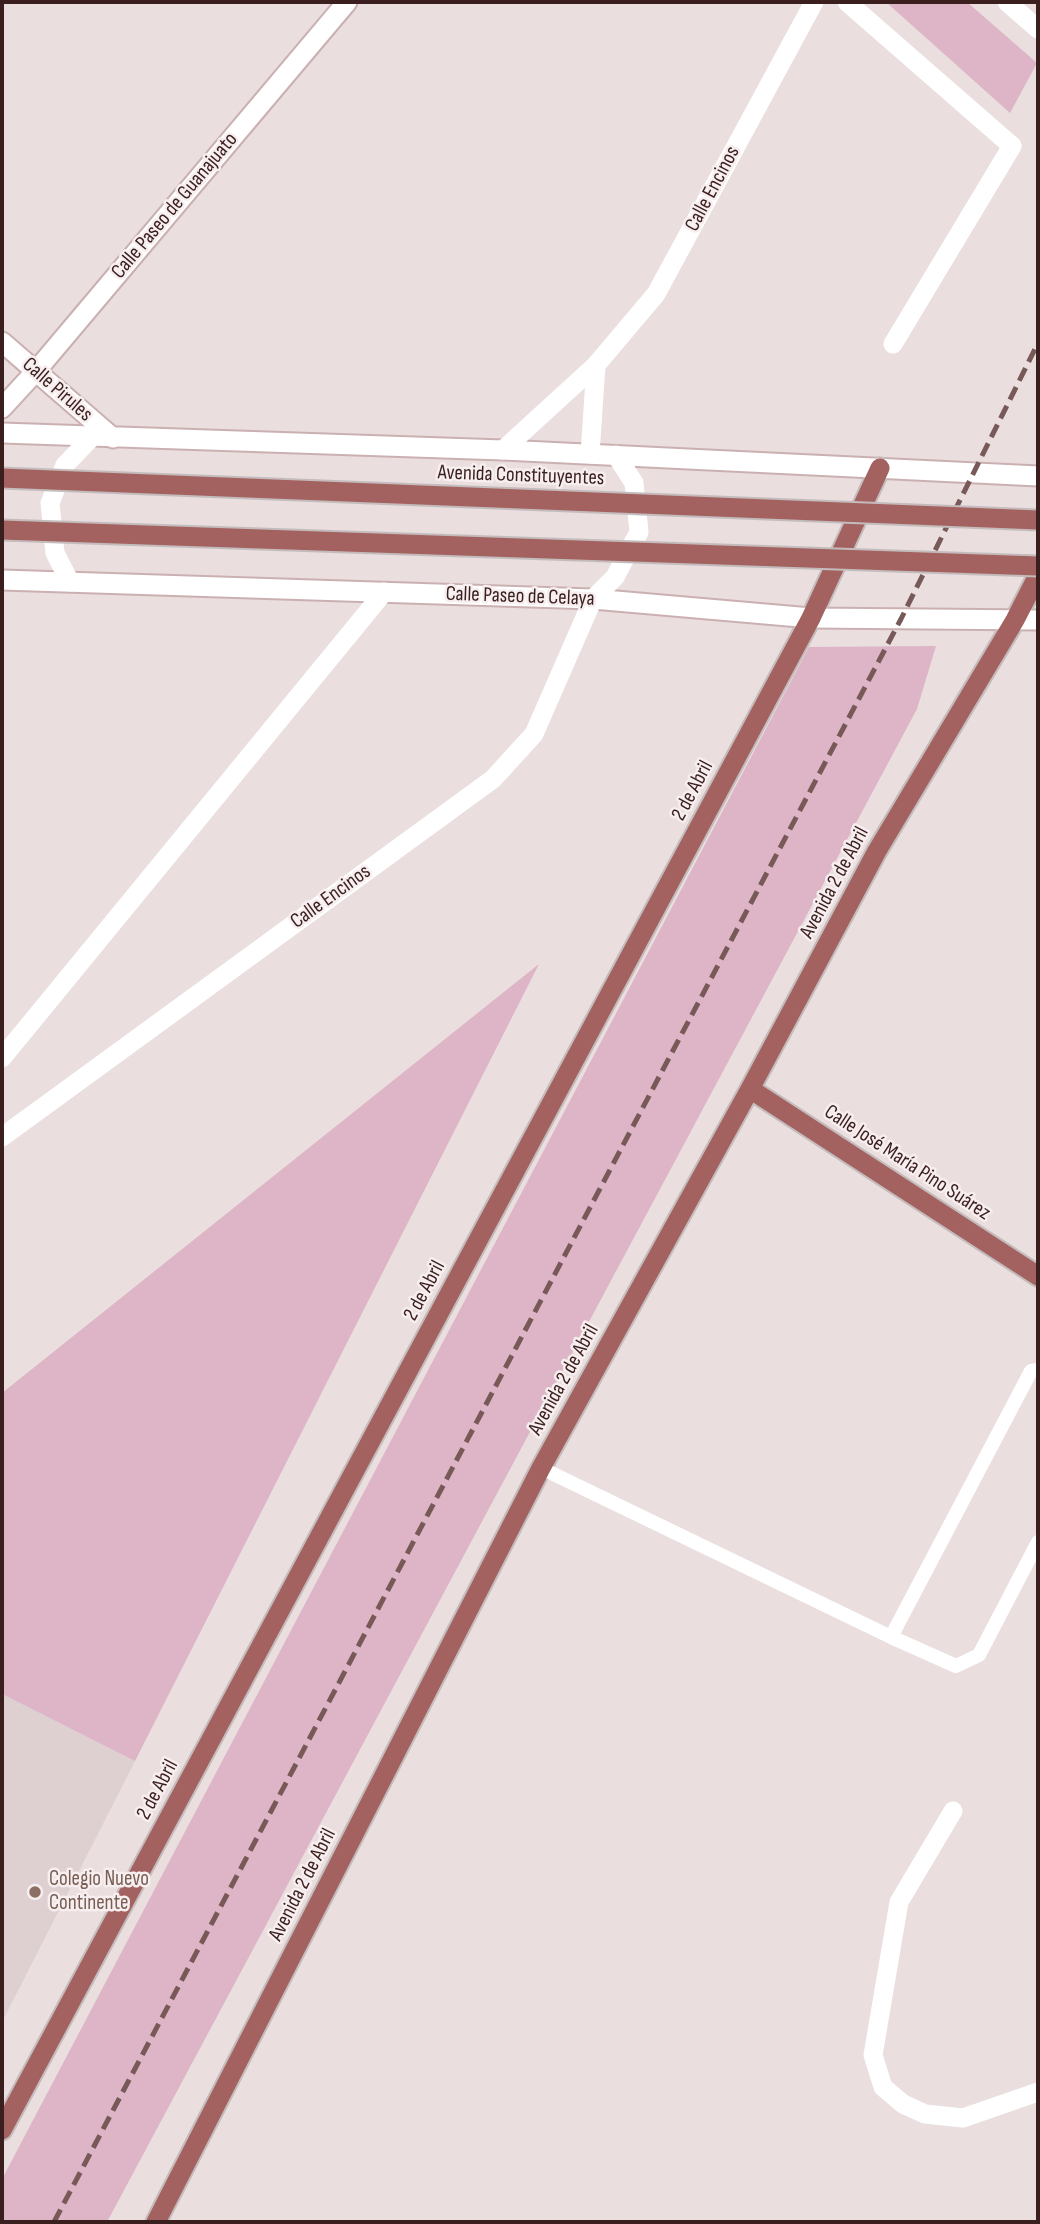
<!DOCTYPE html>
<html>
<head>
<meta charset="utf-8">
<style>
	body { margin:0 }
	#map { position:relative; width:1040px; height:2224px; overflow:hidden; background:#eadedf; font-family:"Sofia Sans Condensed",sans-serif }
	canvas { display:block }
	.frame { position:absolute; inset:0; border:4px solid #3b1f1e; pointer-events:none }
</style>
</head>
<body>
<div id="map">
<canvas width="1040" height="2224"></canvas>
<div class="frame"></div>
</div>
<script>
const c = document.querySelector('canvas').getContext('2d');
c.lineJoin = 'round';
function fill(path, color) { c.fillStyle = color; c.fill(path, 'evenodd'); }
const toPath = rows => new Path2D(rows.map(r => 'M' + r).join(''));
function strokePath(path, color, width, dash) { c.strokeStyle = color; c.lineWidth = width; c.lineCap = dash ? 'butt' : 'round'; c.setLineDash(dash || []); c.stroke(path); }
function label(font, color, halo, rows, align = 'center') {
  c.font = font + ' "Sofia Sans Condensed",sans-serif'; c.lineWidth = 5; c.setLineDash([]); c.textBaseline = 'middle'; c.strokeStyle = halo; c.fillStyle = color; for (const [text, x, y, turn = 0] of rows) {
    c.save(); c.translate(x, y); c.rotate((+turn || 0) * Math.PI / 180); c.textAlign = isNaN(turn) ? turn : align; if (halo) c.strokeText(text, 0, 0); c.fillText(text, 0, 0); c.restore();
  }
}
const built = toPath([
	[2,1694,135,1761,2,2022]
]);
const green = toPath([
	[886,2,967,2,1037,63,1010,113],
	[936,646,917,709,107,2222,2,2222,2,2179,809,647],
	[539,964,135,1761,2,1694,2,1393]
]);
const service = toPath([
	[541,1468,891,1637,956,1666,979,1655,1038,1542],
	[891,1637,1031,1371,1038,1370]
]);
const minor = toPath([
	[893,344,1012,146],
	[2,1058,384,592],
	[2,1137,493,779,534,734,593,599],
	[953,1811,899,1902,873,2055,883,2087,903,2104,925,2114,963,2118,1038,2092]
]);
const tertiary = toPath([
	[847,2,1012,146],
	[1007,2,1038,29],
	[503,450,596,365,656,294,814,2],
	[590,454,596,365],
	[70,582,55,553,50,503,65,465,92,437],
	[593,599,615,577,639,532,634,483,616,455]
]);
const secondary = toPath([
	[2,342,113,438],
	[2,408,36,371,347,2],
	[2,433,503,450,1038,476],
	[2,580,593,599,811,618,1038,620]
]);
const primary = toPath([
	[750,1089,1038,1276],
	[2,2130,811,618,880,468],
	[156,2222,541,1468,750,1089,877,851,1015,620,1038,575]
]);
const rail = toPath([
	[54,2222,901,619,1038,343]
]);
const primaryBridge = toPath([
	[2,478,1038,520],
	[2,530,1038,566]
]);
const markers = [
	[35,1892,7,"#8d6e63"]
];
const streetNames = [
	["Calle Encinos",713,189,-62],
	["Calle Paseo de Guanajuato",175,206,-50],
	["Calle Pirules",57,390,41],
	["Avenida Constituyentes",521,476,2],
	["Calle Paseo de Celaya",520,597,2],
	["2 de Abril",693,791,-62],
	["Avenida 2 de Abril",835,883,-62],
	["Calle Encinos",331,897,-36],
	["Calle José María Pino Suárez",907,1163,33],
	["2 de Abril",425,1291,-62],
	["Avenida 2 de Abril",564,1380,-61],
	["2 de Abril",158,1790,-62],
	["Avenida 2 de Abril",303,1885,-63]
];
const educationNames = [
	["Colegio Nuevo",49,1880],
	["Continente",49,1904]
];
fill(built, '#decfd1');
fill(green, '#ddb5c6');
strokePath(secondary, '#cbb0b2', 23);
strokePath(primary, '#c4bcbc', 23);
strokePath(service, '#fff', 14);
strokePath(minor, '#fff', 19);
strokePath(tertiary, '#fff', 19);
strokePath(secondary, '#fff', 19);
strokePath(primary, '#a3625f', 19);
strokePath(rail, '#775958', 5, [14, 7]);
strokePath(primaryBridge, '#c4bcbc', 23, []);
strokePath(primaryBridge, '#a3625f', 19);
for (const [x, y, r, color] of markers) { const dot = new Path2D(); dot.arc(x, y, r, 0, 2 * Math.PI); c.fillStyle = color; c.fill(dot); strokePath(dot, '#f7eef0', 2.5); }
label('21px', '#3b1f1e', '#f7eef0', streetNames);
label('21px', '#785e54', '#f7eef0', educationNames, 'left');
</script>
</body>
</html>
